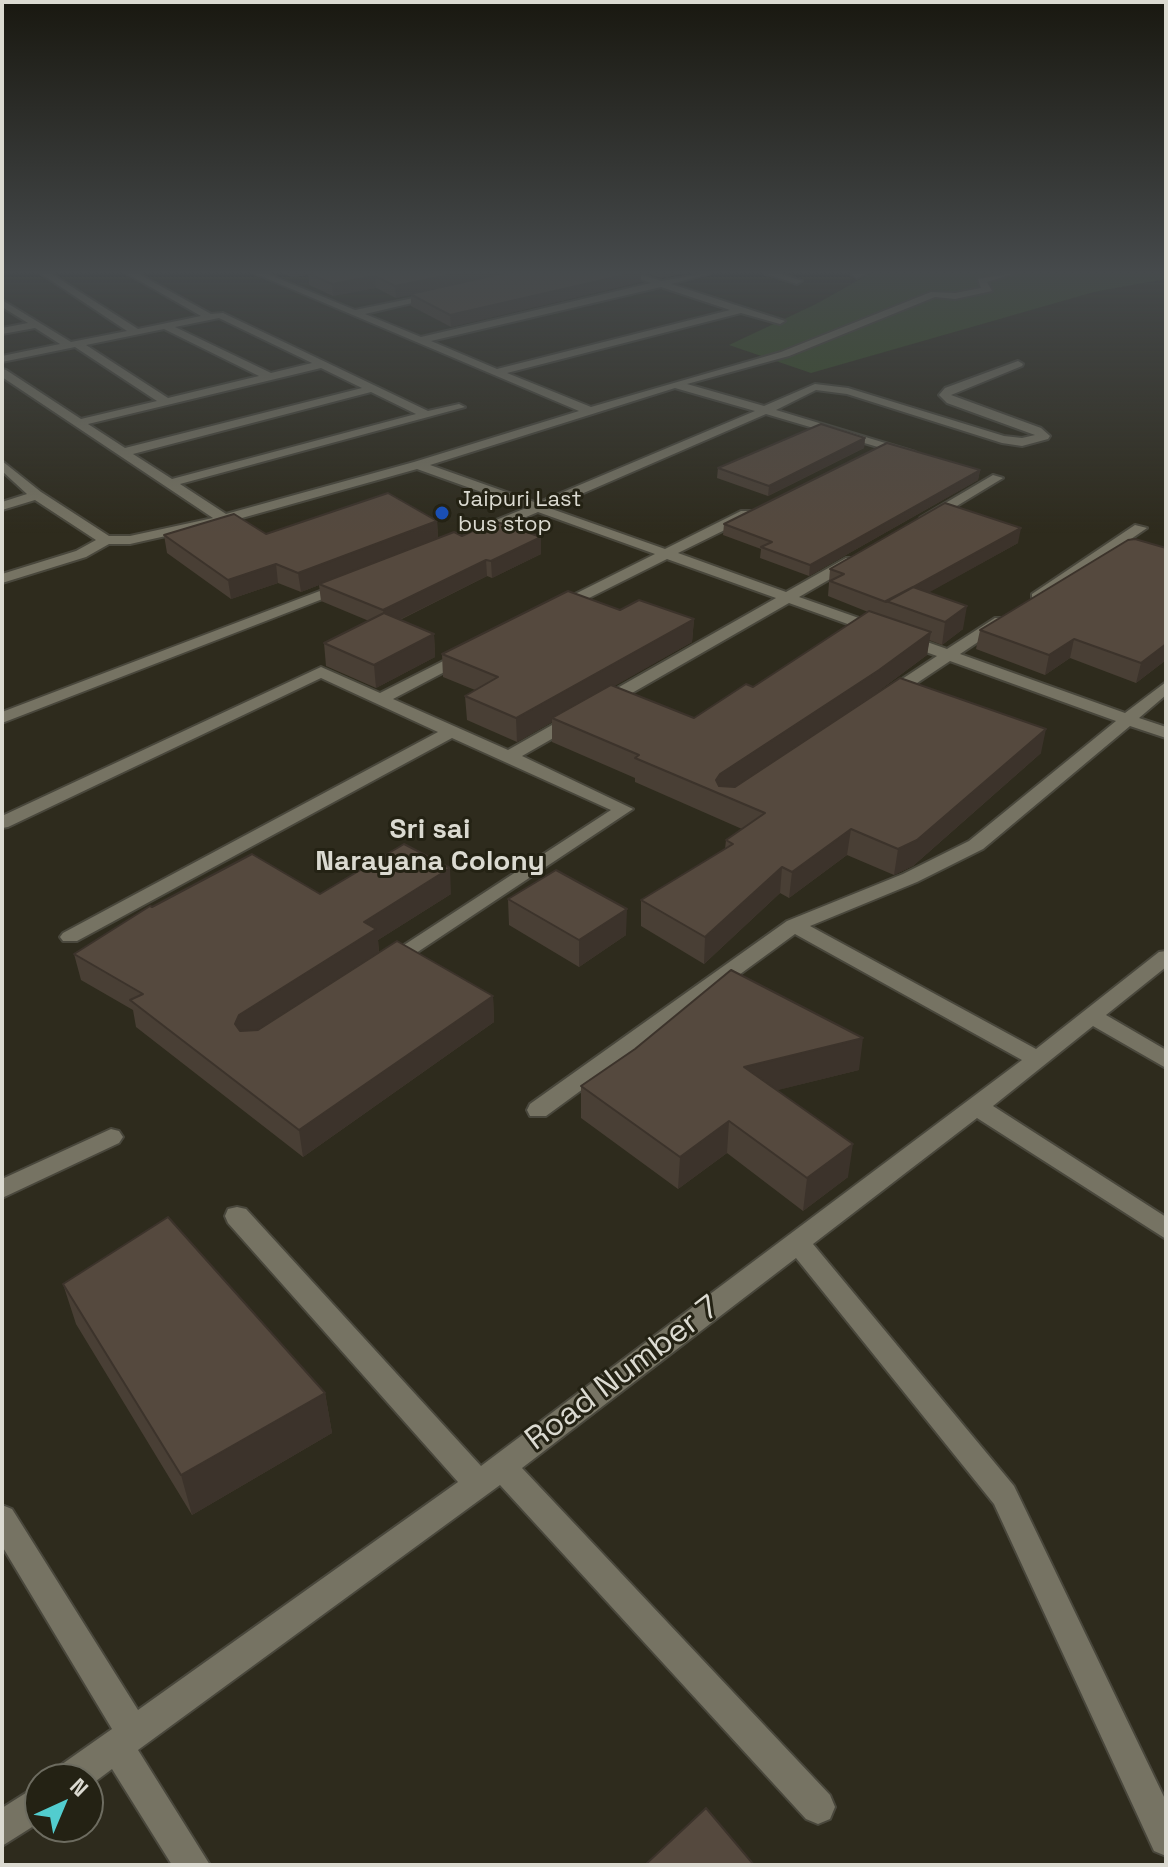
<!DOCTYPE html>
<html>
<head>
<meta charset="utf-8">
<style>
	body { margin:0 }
	#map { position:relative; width:1168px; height:1867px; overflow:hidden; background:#2e2b1d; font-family:"Space Grotesk",sans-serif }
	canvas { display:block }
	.frame { position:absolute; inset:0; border:4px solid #dbdad1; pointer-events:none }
	.north { position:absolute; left:24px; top:1763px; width:80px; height:80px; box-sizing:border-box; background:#242214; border:2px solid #6d6c60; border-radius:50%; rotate:44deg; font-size:22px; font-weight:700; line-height:32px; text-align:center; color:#dbdad1 }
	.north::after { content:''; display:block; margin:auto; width:28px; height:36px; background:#52cdcf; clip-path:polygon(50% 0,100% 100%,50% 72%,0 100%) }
</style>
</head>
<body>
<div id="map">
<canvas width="1168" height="1867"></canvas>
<div class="frame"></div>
<div class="north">N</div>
</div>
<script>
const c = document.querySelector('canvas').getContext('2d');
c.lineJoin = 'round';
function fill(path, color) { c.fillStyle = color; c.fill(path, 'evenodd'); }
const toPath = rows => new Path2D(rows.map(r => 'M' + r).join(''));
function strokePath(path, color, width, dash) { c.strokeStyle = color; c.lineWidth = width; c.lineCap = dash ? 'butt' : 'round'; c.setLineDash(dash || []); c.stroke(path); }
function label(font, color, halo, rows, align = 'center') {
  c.font = font + ' "Space Grotesk",sans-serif'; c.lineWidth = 6; c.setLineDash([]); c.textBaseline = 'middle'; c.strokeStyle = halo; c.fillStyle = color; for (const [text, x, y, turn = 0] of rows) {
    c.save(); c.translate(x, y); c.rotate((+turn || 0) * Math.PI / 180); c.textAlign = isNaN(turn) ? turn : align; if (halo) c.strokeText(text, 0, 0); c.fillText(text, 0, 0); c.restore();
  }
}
const green = toPath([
	[871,273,1166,273,1166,279,1094,292,811,373,729,345,816,304]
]);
const minor = toPath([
	[40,273,50,273,138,329,201,316,126,273,137,273,211,314,223,313,428,411,459,404,465,407,180,484,226,514,414,462,579,411,254,273,265,273,355,310,438,293,438,297,365,314,421,337,651,283,624,273,636,273,661,281,711,273,671,284,785,321,780,324,741,313,507,373,591,407,781,352,931,292,955,293,981,288,978,279,1015,273,987,282,992,291,955,299,935,297,789,356,687,384,764,406,815,384,848,388,1004,436,1022,438,1035,435,947,403,939,395,945,388,1018,361,1023,364,1022,366,951,395,1041,428,1050,436,1048,439,1022,446,1002,443,847,394,816,390,776,410,915,452,905,455,766,414,549,508,665,549,741,511,751,511,751,517,678,553,786,592,846,558,856,558,856,564,799,597,947,649,995,618,1005,618,1005,624,960,654,1125,713,1166,682,1166,695,1139,718,1166,727,1166,738,1130,726,983,849,917,882,810,926,1036,1049,1159,952,1166,951,1166,967,1106,1015,1166,1050,1166,1068,1093,1026,993,1106,1166,1217,1166,1239,977,1118,813,1244,1014,1486,1166,1801,1166,1856,1154,1851,994,1504,796,1258,522,1468,830,1795,835,1807,830,1819,818,1824,806,1819,500,1485,138,1750,210,1865,172,1865,112,1769,88,1787,88,1779,53,1779,58,1767,112,1729,2,1546,2,1505,12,1509,138,1710,458,1482,228,1223,225,1216,228,1209,237,1207,246,1209,481,1466,1022,1060,795,934,546,1116,530,1116,527,1110,530,1104,787,921,903,874,969,841,1116,721,950,661,893,699,881,699,881,693,937,656,789,603,522,756,633,809,395,967,381,967,378,962,611,810,452,738,77,941,63,941,60,937,63,933,438,732,321,678,8,827,2,828,2,816,321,667,380,693,463,651,473,651,473,657,393,699,508,750,776,598,667,559,565,610,555,610,555,604,655,554,538,512,481,536,471,536,471,530,526,508,417,469,224,523,130,544,109,544,86,557,2,583,2,574,76,551,96,540,35,500,2,510,2,502,27,494,2,471,2,461,41,492,109,536,130,536,213,518,2,377,2,369,6,370,81,419,157,401,75,347,2,362,2,356,60,344,35,328,2,334,2,328,28,323,2,307,2,300,71,342,127,331,40,273],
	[661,287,730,310,497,369,431,341,661,287],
	[219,318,312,363,271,373,175,327,219,318],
	[164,329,259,376,168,398,86,345,164,329],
	[321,368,362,388,125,448,88,424,321,368],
	[675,388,755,411,537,503,430,465,675,388],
	[371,392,416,414,172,479,133,454,371,392],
	[764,273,778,273,802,281,797,284,764,273],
	[855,273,867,273,857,278,852,275,855,273],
	[993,475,1003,478,932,521,920,518,993,475],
	[1135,525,1147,528,1042,600,1032,600,1032,594,1135,525],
	[346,581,351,582,351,588,2,723,2,712,346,581],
	[111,1129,119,1131,123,1137,119,1143,2,1198,2,1179,111,1129],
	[40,1784,40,1822,2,1846,2,1808,40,1784]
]);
const wall = toPath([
	[282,273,641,273,641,282,451,327,411,306,411,295,396,298,376,288,333,296,309,285,308,275,292,277],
	[645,273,686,273,661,278],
	[865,438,864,448,768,496,717,478,718,468],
	[980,470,978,480,809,576,760,558,761,549,723,535,724,524],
	[437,521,438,538,462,536,541,537,541,554,492,578,487,576,400,620,434,634,435,657,376,688,326,666,324,643,369,621,321,601,319,585,301,592,278,583,231,599,167,553,164,535,266,534],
	[1128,540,1166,660,1136,683,1070,658,1045,675,976,649,980,630],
	[1018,543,929,592,963,629,942,645,929,640,927,655,876,693,1041,753,913,866,894,875,847,855,789,898,780,893,704,964,641,926,641,900,725,849,726,840,742,829,635,782,635,778,552,742,552,722,517,742,467,720,465,696,475,690,443,677,442,654,620,610,694,619,692,642,614,686,694,718,753,687,868,612,828,596,830,569],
	[451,894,378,940,379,953,493,996,494,1022,303,1157,136,1027,133,1010,81,980,74,954,152,907],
	[508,899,626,935,579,967,509,925],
	[859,1070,777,1090,848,1177,803,1211,727,1153,678,1189,581,1118,581,1086],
	[63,1284,325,1393,332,1433,192,1515,76,1324]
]);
const shadedWall = toPath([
	[292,273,330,273,307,273,308,275,292,277],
	[458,273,511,273,396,298,395,286],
	[633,273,641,273,641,282,451,327,450,315],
	[661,273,686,273,661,278],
	[375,276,376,288,333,296,332,284],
	[865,438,864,448,768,496,769,486],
	[980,470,978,480,809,576,810,565],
	[437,521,438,539,319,584,319,585,301,592,298,573],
	[1021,528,1018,543,903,607,887,602],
	[541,537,541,554,492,578,491,561],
	[486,560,487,576,385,627,383,610],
	[276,564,278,583,231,599,228,580],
	[967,606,963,629,942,645,945,622],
	[694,619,692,642,555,720,552,718,552,722,517,742,516,718],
	[931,632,927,655,876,693,723,795,716,780,720,774],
	[434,634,435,657,376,688,374,665],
	[1074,639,1070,658,1045,675,1049,655],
	[1166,644,1166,660,1136,683,1141,663],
	[1046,729,1041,753,913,866,894,875,898,849],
	[851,829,847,855,789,898,792,872],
	[782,867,780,893,704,964,705,937],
	[450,868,451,894,378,940,379,955,243,1041,235,1024,239,1015,364,922],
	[627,909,626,935,579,967,579,940],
	[493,996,494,1022,303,1157,299,1130],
	[863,1038,859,1070,742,1099,744,1067],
	[729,1121,727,1153,678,1189,680,1157],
	[853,1144,848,1177,803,1211,807,1178],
	[325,1393,332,1433,192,1515,181,1475]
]);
const building = toPath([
	[307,273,458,273,395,286,375,276,332,284,307,273],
	[504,273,633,273,450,315,410,294,504,273],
	[821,424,865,438,769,486,718,468,821,424],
	[887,443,980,470,810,565,761,547,772,542,724,524,887,443],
	[388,493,437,521,298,573,276,564,228,580,164,535,234,514,266,534,388,493],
	[945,503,1021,528,886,602,830,581,844,574,830,569,945,503],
	[494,521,541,537,491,561,486,560,383,610,319,584,454,532,462,536,494,521],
	[1135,539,1166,548,1166,644,1141,663,1074,639,1049,655,980,630,1128,540,1135,539],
	[913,587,967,606,945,622,886,601,913,587],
	[568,591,620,610,639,600,694,619,516,718,465,696,498,677,442,654,568,591],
	[869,611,931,632,879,670,720,774,716,780,719,786,735,787,900,678,1046,729,917,840,898,849,851,829,792,872,782,867,705,937,641,900,733,844,726,840,765,813,635,758,639,755,552,718,611,685,694,718,746,684,753,687,869,611],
	[384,613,434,634,374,665,324,643,384,613],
	[404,844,450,868,364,922,376,929,239,1015,235,1024,240,1031,258,1030,397,941,493,996,299,1130,130,1000,143,994,74,954,150,906,152,907,252,854,320,894,404,844],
	[556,870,627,909,579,940,508,899,556,870],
	[731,970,863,1038,744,1067,853,1144,807,1178,729,1121,680,1157,581,1086,635,1049,731,970],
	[168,1217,325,1393,181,1475,63,1284,168,1217],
	[706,1808,754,1865,645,1865,706,1808]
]);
const markers = [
	[442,513,8,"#1a4fb4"]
];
const farPoinames = [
	["Jaipuri Last",458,500],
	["bus stop",458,525]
];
const neighbourhoodNames = [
	["Sri sai",430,830],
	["Narayana Colony",430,862]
];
const nearStreetnames = [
	["Road Number 7",623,1374,-37]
];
fill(green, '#374f23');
strokePath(minor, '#49473c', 4);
fill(minor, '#767363');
fill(wall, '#493f35');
fill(shadedWall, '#3c332b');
fill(building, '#55493e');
strokePath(building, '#3c332b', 2);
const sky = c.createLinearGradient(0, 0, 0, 534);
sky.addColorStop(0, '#191810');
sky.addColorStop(0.51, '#464a4c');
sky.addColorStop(1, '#464a4c00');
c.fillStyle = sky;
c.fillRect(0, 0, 1168, 534);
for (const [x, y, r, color] of markers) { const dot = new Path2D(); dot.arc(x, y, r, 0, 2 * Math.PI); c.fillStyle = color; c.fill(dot); strokePath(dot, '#242214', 3); }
label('22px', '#dbdad1', '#242214', farPoinames, 'left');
label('bold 28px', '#dbdad1', '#242214', neighbourhoodNames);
label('32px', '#dbdad1', '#242214', nearStreetnames);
</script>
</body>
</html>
